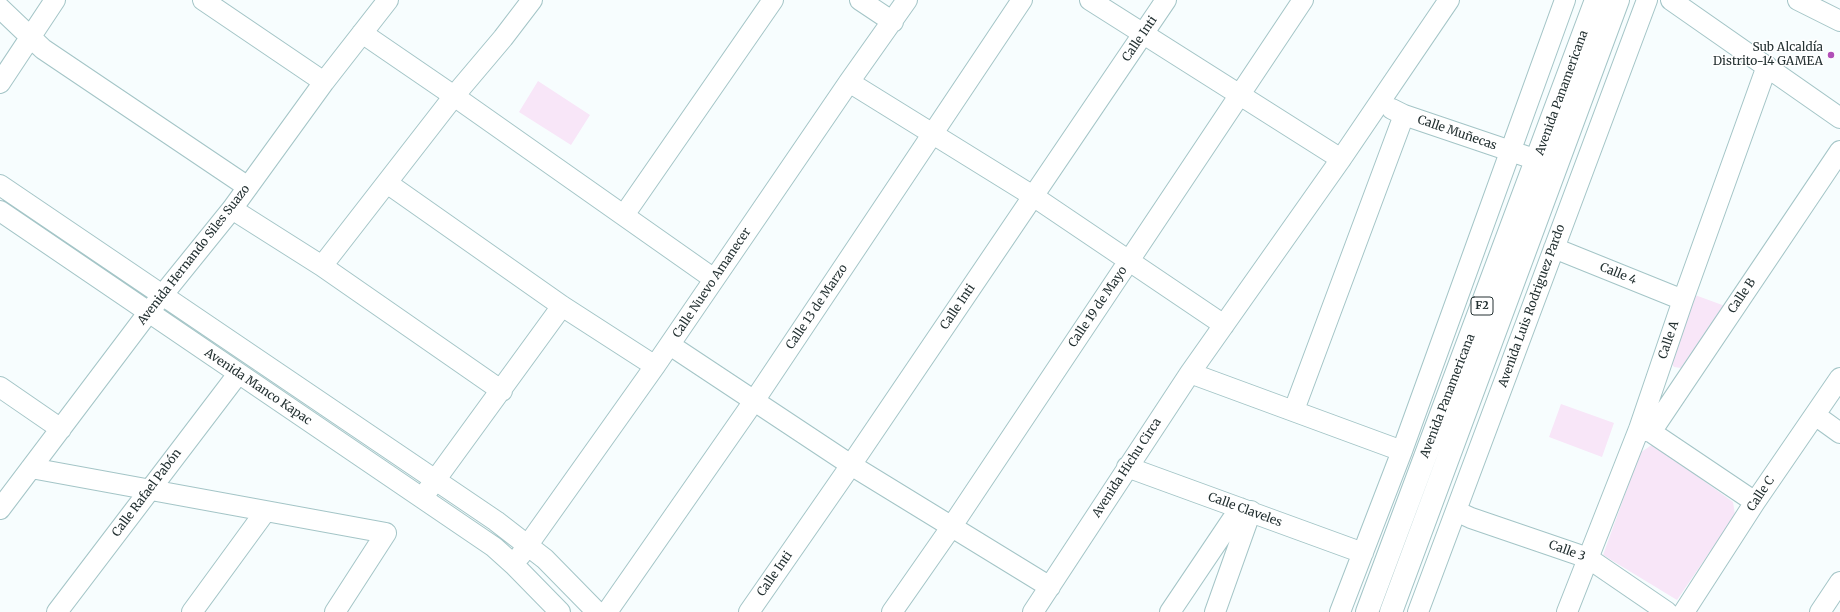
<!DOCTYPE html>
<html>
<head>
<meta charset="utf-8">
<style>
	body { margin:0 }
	canvas { display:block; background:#f7fdfe }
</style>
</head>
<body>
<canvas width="1840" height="612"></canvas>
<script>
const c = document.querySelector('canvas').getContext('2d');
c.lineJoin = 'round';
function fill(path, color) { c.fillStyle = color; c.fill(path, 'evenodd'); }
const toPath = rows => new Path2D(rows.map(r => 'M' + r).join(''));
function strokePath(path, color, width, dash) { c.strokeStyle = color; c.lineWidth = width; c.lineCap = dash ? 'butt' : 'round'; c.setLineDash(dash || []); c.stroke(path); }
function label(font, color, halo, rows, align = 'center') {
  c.font = font + ' Merriweather,serif'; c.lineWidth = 3; c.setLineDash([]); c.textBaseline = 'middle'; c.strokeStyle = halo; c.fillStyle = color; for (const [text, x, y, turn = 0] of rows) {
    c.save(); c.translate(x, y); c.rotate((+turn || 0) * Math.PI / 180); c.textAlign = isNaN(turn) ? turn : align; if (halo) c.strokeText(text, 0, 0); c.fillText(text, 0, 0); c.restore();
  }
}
const green = toPath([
	[538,81,590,115,571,145,519,112],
	[1695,295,1725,306,1681,368,1674,367,1670,361],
	[1561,404,1614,423,1602,457,1549,437],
	[1653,444,1733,502,1735,515,1677,600,1603,555,1640,453]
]);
const minor = toPath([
	[203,0,324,82],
	[860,0,893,22],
	[1090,0,1341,159],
	[1671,0,1840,118],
	[1798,0,1840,21],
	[0,8,43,49,248,187],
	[362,33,454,96,714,279],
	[849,82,1033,196,1224,325],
	[0,83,55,0],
	[1392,109,1404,115,1537,160],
	[387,183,562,306,655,366],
	[0,185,496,521,545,559,597,612],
	[232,209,322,266,502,391],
	[0,211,494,547,514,565,560,612],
	[624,215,773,0],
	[1554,248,1683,300],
	[322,266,454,96,503,38,532,0],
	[670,345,851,465,1050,587],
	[1190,373,1402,451],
	[0,387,61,429],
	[1294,410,1404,115],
	[1815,415,1840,433],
	[1639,429,1651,432,1840,151],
	[1651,432,1755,502],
	[1127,467,1363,553],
	[31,468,386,533,335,612],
	[428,490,562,306],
	[0,509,148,313,232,209,324,82,388,0],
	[1456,511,1471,518,1588,558,1667,612],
	[520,556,655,366,849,82,907,0],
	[57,612,238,374],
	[192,612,265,512],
	[607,612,754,401,1022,0],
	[749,612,851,465,1166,0],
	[892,612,952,526,1303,0],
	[1033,612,1190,373,1341,159,1449,0],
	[1170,612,1240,508],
	[1215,612,1251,511],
	[1340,612,1402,451,1565,0],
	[1418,612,1647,0],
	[1567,612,1639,429,1683,300,1767,66],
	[1684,612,1755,502,1840,378],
	[1820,612,1840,582]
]);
const highway = toPath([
	[1367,612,1596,0],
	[1391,612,1618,0]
]);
const markers = [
	[1831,55,4,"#b14fb7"]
];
const shields = [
	[1482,306,22]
];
const shieldNames = [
	["F2",1482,306]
];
const streetNames = [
	["Calle Inti",1140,39,-56],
	["Avenida Panamericana",1562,93,-70],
	["Calle Muñecas",1457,133,19],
	["Avenida Hernando Siles Suazo",194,255,-52],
	["Calle 4",1618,274,22],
	["Calle Nuevo Amanecer",712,283,-56],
	["Calle B",1742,296,-56],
	["Avenida Luis Rodriguez Pardo",1532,306,-70],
	["Calle 13 de Marzo",817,307,-56],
	["Calle Inti",958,307,-56],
	["Calle 19 de Mayo",1098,307,-56],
	["Calle A",1669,340,-71],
	["Avenida Manco Kapac",258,387,34],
	["Avenida Panamericana",1448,396,-69],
	["Avenida Hichu Circa",1127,468,-57],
	["Calle Rafael Pabón",147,493,-53],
	["Calle C",1761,494,-56],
	["Calle Claveles",1245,510,20],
	["Calle 3",1567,551,20],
	["Calle Inti",775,574,-55]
];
const poiNames = [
	["Sub Alcaldía",1823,48],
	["Distrito-14 GAMEA",1823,62]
];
fill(green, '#f8e6f8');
strokePath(minor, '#a4c5c7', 22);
strokePath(highway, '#a4c5c7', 24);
strokePath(minor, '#fff', 20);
strokePath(highway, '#fff', 22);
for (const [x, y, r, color] of markers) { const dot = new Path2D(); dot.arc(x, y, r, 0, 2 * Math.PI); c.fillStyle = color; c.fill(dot); strokePath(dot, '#fff', 1.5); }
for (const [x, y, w] of shields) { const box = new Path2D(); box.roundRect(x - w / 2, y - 9, w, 18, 3); c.fillStyle = '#fff'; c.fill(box); strokePath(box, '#243132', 1); }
label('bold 11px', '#243132', null, shieldNames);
label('12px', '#243132', '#fff', streetNames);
label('12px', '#243132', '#fff', poiNames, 'right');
</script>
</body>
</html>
